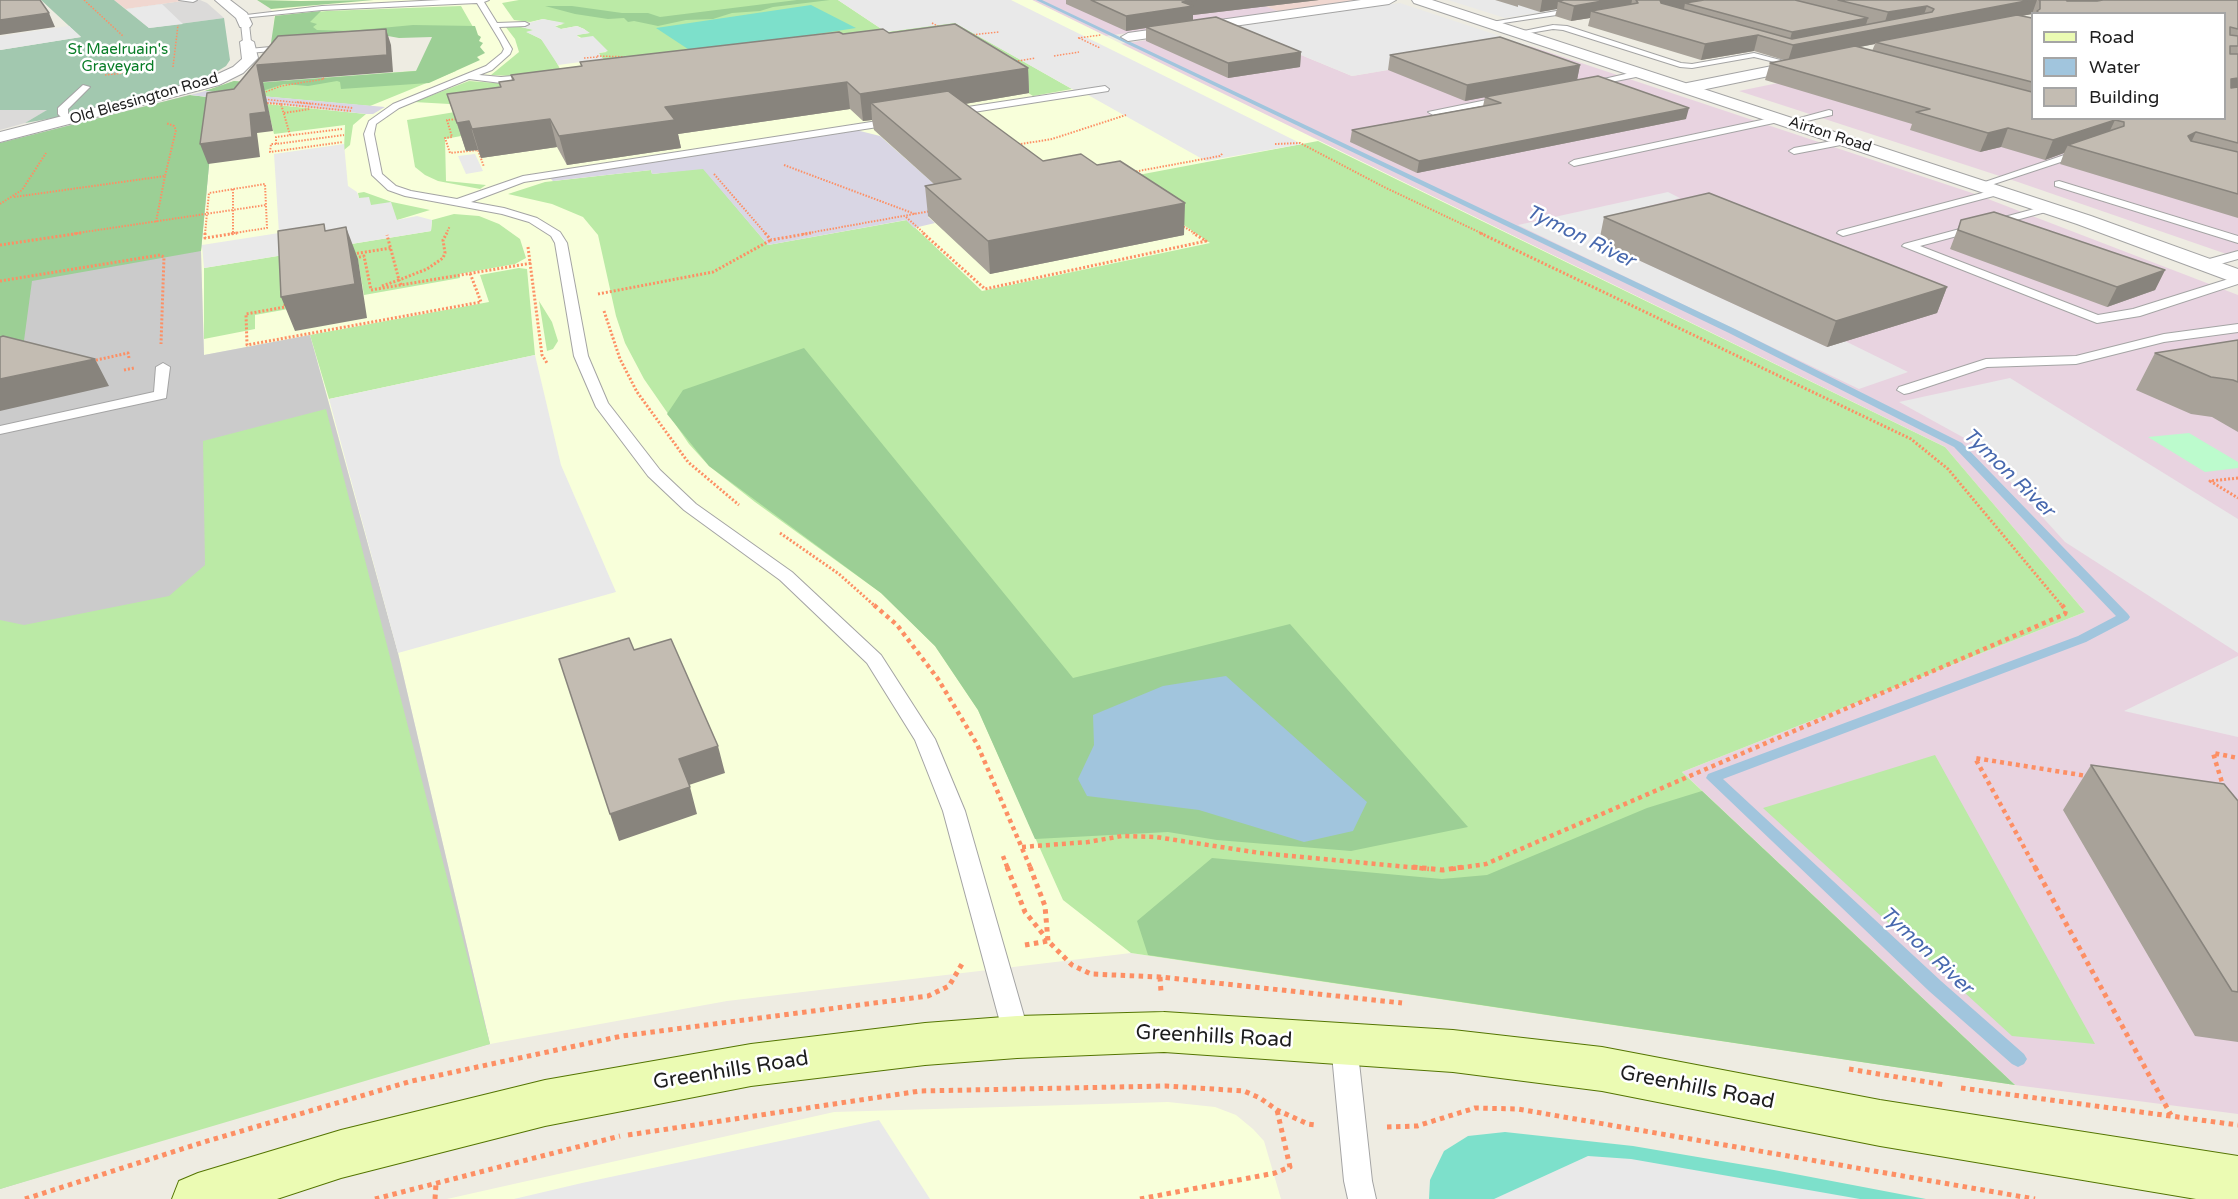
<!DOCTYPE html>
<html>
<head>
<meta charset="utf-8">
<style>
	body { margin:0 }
	#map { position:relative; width:2238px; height:1199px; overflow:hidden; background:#eeece2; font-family:"Varela Round",sans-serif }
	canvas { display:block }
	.legend { position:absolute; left:2031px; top:12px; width:195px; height:108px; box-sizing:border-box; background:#fff; border:2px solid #a5a5a5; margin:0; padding:8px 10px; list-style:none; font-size:18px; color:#1d1d1d }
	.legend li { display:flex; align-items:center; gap:12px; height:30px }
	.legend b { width:30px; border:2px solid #a5a5a5 }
</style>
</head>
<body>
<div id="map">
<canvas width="2238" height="1199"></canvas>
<ul class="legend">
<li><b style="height:8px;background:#ebfbb3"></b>Road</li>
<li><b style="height:16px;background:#a1c5dd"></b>Water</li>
<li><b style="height:16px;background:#c3bcb2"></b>Building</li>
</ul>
</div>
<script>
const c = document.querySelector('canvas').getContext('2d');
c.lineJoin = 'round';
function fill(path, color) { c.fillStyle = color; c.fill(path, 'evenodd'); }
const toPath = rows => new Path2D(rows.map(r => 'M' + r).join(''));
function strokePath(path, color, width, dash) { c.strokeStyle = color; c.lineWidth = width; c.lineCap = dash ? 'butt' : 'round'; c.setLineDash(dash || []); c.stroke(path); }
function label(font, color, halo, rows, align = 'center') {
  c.font = font + ' "Varela Round",sans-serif'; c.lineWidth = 5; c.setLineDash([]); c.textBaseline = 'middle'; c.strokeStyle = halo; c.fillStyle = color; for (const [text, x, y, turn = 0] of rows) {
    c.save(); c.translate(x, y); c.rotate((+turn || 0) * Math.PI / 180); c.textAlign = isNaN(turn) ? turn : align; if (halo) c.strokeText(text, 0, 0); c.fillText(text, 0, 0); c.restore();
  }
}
const residential = toPath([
	[189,0,200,0,207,3,224,18,149,28,126,9],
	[0,110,48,110,25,123,0,130]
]);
const commercial = toPath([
	[114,0,189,0,126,9],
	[1250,0,1360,0,1280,12]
]);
const industrial = toPath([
	[1032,0,1250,0,1280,12,1106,36],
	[2238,23,2238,258,2018,182,1739,91,2032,31,2032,118,2224,118],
	[1233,27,1352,76,1530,46,1975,194,2238,295,2238,1114,2015,1085,1682,772,1945,447,1120,44]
]);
const education = toPath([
	[257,0,1032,0,1945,447,2085,612,1682,772,2015,1085,1131,953,727,1001,490,1044,398,653,310,335,204,355,201,251,212,133,190,95,234,81,256,83,452,68,473,28,273,41,274,16,271,9],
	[1168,1102,1215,1107,1236,1115,1253,1129,1264,1141,1281,1199,447,1199,834,1112]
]);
const religious = toPath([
	[190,95,212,133,201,251,204,355,310,335,398,653,490,1044,357,1079,0,1189,0,143]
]);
const grass = toPath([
	[519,0,838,0,886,32,954,22,1072,89,1033,96,992,70,461,136,445,139,446,181,486,185,480,189,438,181,425,175,415,167,407,120,455,112,467,105,414,102,469,81,508,84,605,61,598,53,607,52,576,35,589,33,584,29,577,26,561,29,553,27,563,24,543,19,530,22,514,20,502,3],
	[461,6,473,27,273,41,275,16,327,11],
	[512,25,535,30,527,32,541,39,550,49,561,71,513,76,491,75,519,52,515,39,505,26],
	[452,68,456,71,370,106,205,91,234,81,256,83],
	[267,104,366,114,353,125,350,145,344,150,345,125,274,134],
	[1318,141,1945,447,2085,612,1682,772,2015,1085,1131,953,1063,900,978,710,935,646,881,593,755,502,709,466,689,444,644,379,625,343,616,316,598,235,583,217,552,204,508,194,545,182,651,170,652,174,703,168,768,245,907,220,982,291,1210,243,1117,179],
	[364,192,392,202,430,210,397,220,359,198,358,193],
	[454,214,479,216,499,224,520,239,526,258,515,264,459,274,460,278,364,295,358,260,294,308,255,315,255,329,204,339,204,268,431,231,432,220],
	[519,268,527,269,535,355,329,399,310,335,489,302,480,275],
	[539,301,552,322,558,341,553,349,547,351],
	[326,409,490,1044,0,1189,0,620,24,625,169,596,205,565,203,441],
	[1935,755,2095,1044,2012,1036,1763,808]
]);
const forest = toPath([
	[257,0,301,1,374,0,271,9],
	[797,0,830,0,773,7,760,11,732,13,713,19,686,20,658,26,634,21,628,22,624,18,608,19,575,14,545,6,572,6,622,13,648,13,660,17],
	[321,11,310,22,317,24,313,27,317,30,349,31,413,25,475,26,478,35,481,37,479,41,483,43,480,47,485,53,477,57,480,60,429,83,341,89,340,82,337,81,308,86,284,84,250,95,205,91,234,81,256,83,416,71,432,37,399,38,388,36,271,43,275,16],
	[190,95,267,104,212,133,201,251,32,281,23,348,0,353,0,143],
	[804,348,1073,678,1290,624,1468,827,1351,851,1217,840,1168,832,1035,839,978,710,935,646,881,593,709,466,667,414,683,390],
	[1702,791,2015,1085,1148,955,1137,921,1212,858,1442,879,1487,875,1647,808]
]);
const cemetery = toPath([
	[41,0,114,0,149,28,224,18,230,60,226,66,208,77,191,83,65,116,25,123,47,110,0,110,0,50,81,37]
]);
const park = toPath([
	[2189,433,2238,462,2238,468,2205,472,2148,437]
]);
const pitch = toPath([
	[811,5,856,28,694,53,656,28],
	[1505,1132,1633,1146,1774,1170,1926,1199,1429,1199,1430,1180,1444,1151,1468,1136]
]);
const parking = toPath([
	[838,0,1011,0,1302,144,1206,161,1088,95,1072,89,955,23,886,32],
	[1448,0,1617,0,1505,18],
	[1400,3,1530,46,1352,76,1233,27],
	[162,4,183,24,149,28,126,9],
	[543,19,565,23,555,26,561,29,577,26,584,29,590,33,577,35,579,38,593,36,608,51,599,53,603,59,558,65,541,39,526,32,533,30,517,26],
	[69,26,81,37,0,50,0,36],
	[344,144,348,186,357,192,359,198,369,197,371,205,391,202,397,220,417,216,432,220,431,231,204,268,202,245,279,233,274,154],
	[475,154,483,171,466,174,458,156],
	[1668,192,1680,198,1641,208,1600,242,1827,347,1845,341,1908,372,1859,389,1518,225],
	[535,355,561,465,616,592,398,653,329,399],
	[2010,378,2238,519,2238,653,2065,542,1977,445,1899,402],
	[2238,656,2238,737,2124,711],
	[879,1120,930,1199,514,1199,582,1183],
	[1588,1156,1631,1159,1860,1199,1494,1199]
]);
const plaza = toPath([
	[205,91,385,107,373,114,366,114,190,95],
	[856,130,880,136,950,198,928,217,935,223,914,228,906,220,768,245,703,169,652,174,651,170,553,181,550,178]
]);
const water = toPath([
	[1226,676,1367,802,1353,831,1304,842,1199,810,1087,796,1078,779,1094,745,1093,715,1163,686]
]);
const stream = toPath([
	[1036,0,1042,0,1735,329,1962,443,2128,614,2130,617,2128,620,2086,642,1723,779,1941,981,2024,1054,2027,1059,2024,1064,2018,1067,2012,1064,1929,991,1706,778,1708,774,2078,636,2116,616,1954,447,1729,333,1036,0]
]);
const pathFar4 = toPath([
	[84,0,123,36],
	[932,23,941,28],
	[970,35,999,32],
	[1078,38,1101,35],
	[1079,38,1100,48],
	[597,56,632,57],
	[1054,56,1079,52],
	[584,58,598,57],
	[1012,62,1035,58],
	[173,67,178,25],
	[105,75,143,71],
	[263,93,281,86,324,79,321,76],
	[262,99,312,104],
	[264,103,281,104]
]);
const pathFar3 = toPath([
	[297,102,353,108],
	[264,103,281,104,290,135],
	[281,104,351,111],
	[284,113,310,109],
	[459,119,447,120,452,137,445,138,450,153,478,150,484,167],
	[342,129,276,137,276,144,344,135],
	[276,144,271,144,270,152,343,142],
	[1275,144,1300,143,1384,187,1483,234],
	[1015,145,1052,139,1126,115],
	[784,165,915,214],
	[1133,172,1220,156,1223,153],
	[714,174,766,234],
	[233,189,233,233],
	[14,197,165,176,176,130,174,126,166,123],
	[0,204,22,190,46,153],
	[906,217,925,234],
	[156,222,165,176],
	[1181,225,1196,234],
	[71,234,266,205],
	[205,234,209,193,265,184,267,228,228,234],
	[446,234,450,226],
	[803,234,931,211]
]);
const pathFar2 = toPath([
	[205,233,205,238,237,233],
	[765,233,771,240,811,233],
	[923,233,985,289,1206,241,1193,233],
	[1480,233,1911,439,1948,469,2063,607],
	[0,245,81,233],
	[528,247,542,355,547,363],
	[353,254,391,248],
	[355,258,364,256,371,290],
	[0,281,160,255,164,257,161,344],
	[401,285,399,280,427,269,443,258,445,253,443,240,447,233],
	[382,286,399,280,387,235],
	[371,290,532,263],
	[598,294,713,272,771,240],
	[285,304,285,307,246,314,247,345,481,302,470,273],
	[604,311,620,359,637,392,688,462,739,505],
	[92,361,128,353,129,358],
	[124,370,134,368],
	[2238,478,2210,481,2238,498],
	[780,533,839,574,876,607]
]);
const pathFar1 = toPath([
	[874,605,897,625,938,679,977,744,1031,869],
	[2224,789,2213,753,2238,758],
	[1022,847,1088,842,1122,836,1156,837,1260,853,1429,869],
	[1003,856,1008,869],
	[1452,869,1486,864,2065,614,2066,610,2062,605],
	[2036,869,1975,758,2087,776]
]);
const path = toPath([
	[1007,867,1025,912,1047,939],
	[1030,867,1045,906,1048,941],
	[1413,867,1443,870,1463,867],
	[2035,867,2171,1115],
	[1025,945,1048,941,1072,965,1091,974,1160,977,1402,1003],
	[1160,977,1161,992],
	[1849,1069,1945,1085],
	[1961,1088,2238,1125],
	[1387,1127,1417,1126,1475,1108,1518,1109,2035,1199],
	[628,1135,920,1091,1166,1086,1244,1091,1260,1098,1277,1110,1308,1124,1316,1125],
	[25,1199,204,1142,412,1081,622,1036,928,996,949,986,962,964],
	[375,1199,620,1136],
	[435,1199,436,1184],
	[1140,1199,1275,1173,1290,1167,1277,1110]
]);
const service = toPath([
	[179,0,197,0,193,2,179,0],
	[441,0,489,0,484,2,497,23,525,22,529,24,525,26,499,27,512,49,510,54,492,70,479,75,501,77,536,74,540,77,536,80,501,83,469,79,399,108,376,124,374,134,382,174,396,186,411,191,457,199,523,176,897,118,902,121,897,124,524,182,471,202,504,208,537,218,560,232,567,243,588,356,608,403,660,470,696,504,792,572,881,655,935,739,965,811,1030,1037,1026,1045,1017,1048,1008,1045,1004,1037,943,811,915,740,867,663,780,580,684,510,648,476,596,407,574,356,555,243,551,236,529,222,502,214,405,196,388,190,372,175,364,134,369,121,393,104,486,66,502,53,504,49,500,41,477,3,322,10,242,18,238,16,322,6,441,0],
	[1580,7,1583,11,1490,25,1486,23,1580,7],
	[245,22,249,24,251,42,247,44,243,42,241,24,245,22],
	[1553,25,1567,26,1681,63,1692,64,1754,53,1803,66,1799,68,1754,57,1692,68,1680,67,1563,30,1553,29,1518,35,1514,33,1553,25],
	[292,45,295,45,295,49,249,53,245,51,249,49,292,45],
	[1643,70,1647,73,1646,75,1586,87,1582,84,1643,70],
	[83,85,90,87,68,109,68,114,80,119,75,122,62,118,58,114,58,108,83,85],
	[1105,86,1109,89,1108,91,948,116,943,113,948,110,1105,86],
	[1506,96,1509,97,1509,101,1433,115,1428,112,1506,96],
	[1829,110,1832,111,1832,115,1790,125,1785,122,1829,110],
	[1780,116,1785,119,1783,121,1574,166,1569,163,1574,160,1780,116],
	[1848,138,1853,141,1851,143,1794,154,1789,151,1794,148,1848,138],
	[2085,148,2088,149,2088,153,1985,187,1976,185,2085,148],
	[2059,181,2238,236,2238,243,2055,186,2055,182,2059,181],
	[2001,188,2005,189,2005,193,1843,236,1837,233,1839,231,2001,188],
	[2049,205,2053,206,2053,210,1920,246,2098,315,2133,309,2238,276,2238,284,2140,316,2097,323,1902,246,1904,244,2049,205],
	[2238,251,2238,259,2206,268,2200,264,2202,261,2238,251],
	[2238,324,2238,332,2164,342,2076,364,1987,367,1909,393,1904,394,1897,390,1899,387,1986,359,2076,356,2164,334,2238,324],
	[163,363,170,367,166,398,0,434,0,426,154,392,156,367,163,363],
	[1344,1033,1353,1036,1357,1044,1372,1181,1376,1199,1348,1199,1344,1181,1331,1044,1335,1036,1344,1033]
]);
const minor = toPath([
	[215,0,230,0,247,13,252,24,250,27,240,27,236,18,215,0],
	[1361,0,1396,0,1389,4,1128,41,1121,37,1128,33,1361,0],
	[247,38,254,42,258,58,243,73,219,85,0,142,0,132,207,79,233,67,242,59,240,42,247,38],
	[1812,58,1820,63,1817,66,1687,93,1679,88,1687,83,1812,58]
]);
const tertiary = toPath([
	[1412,0,1432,0,2091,216,2238,269,2238,284,2077,224,1414,3,1412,0]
]);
const secondary = toPath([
	[1164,1012,1453,1030,1602,1047,1880,1100,2238,1156,2238,1199,2196,1199,1880,1146,1602,1091,1453,1072,1164,1052,1017,1058,925,1065,751,1086,545,1126,341,1178,277,1199,172,1199,179,1181,198,1173,341,1130,545,1080,751,1044,925,1023,1017,1016,1164,1012]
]);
const wall = toPath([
	[1066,0,1319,0,1193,15,1193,20,1301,52,1300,67,1228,78,1146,41,1146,28,1126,31,1066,4],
	[1495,0,2238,0,2238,218,2060,164,2064,153,2045,160,2001,147,1980,152,1910,130,1912,124,1765,80,1770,63,1784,60,1754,51,1701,60,1588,26,1590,18,1571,21,1555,16,1557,9,1540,12,1518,5,1518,7],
	[2032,14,2032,15,2032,14,2224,14,2224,118,2032,118,2032,18,2021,16],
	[1875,44,1872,51,1859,47],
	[889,33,1028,68,1029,93,965,104,1043,161,1184,235,990,274,928,216,925,186,934,184,874,130,872,120,863,121,850,109,678,134,681,148,567,165,557,147,481,158,478,150,466,151,447,94,500,87,499,82,512,81,511,75,581,66,580,62,843,34],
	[1390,55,1580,65,1577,80,1686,119,1417,173,1350,142,1352,130,1483,106,1485,97,1465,101,1388,70],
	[1604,217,1947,287,1937,313,1827,347,1599,242],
	[1961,220,2165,270,2155,290,2107,307,1950,249],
	[2238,340,2238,432,2212,417,2191,414,2136,390,2155,353],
	[2091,765,2238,801,2238,1042,2195,1036,2063,810]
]);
const shadedWall = toPath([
	[1196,0,1319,0,1193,15,1193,22,1146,27,1146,28,1126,31,1126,16,1182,2],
	[1542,0,1632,0,1630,11,1591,11,1590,18,1571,21,1574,6,1558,1,1557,9,1540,12],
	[1659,0,1731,0,1685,3,1684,9,1656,15],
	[2031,0,2037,0,2032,14,1879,43,1875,42,1875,44,1788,61,1793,45,1789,43,1792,32,1868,18,1864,31,1883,28,1888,12,1927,6,1922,20],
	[2064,0,2108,0,2059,14],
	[49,13,55,27,0,35,0,20],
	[386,29,391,45,393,72,263,82,273,131,257,133,260,157,208,164,200,144,250,114,257,65],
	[1758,35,1754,51,1701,60,1705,44],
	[1301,52,1300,67,1228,78,1228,63],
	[1580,65,1577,80,1465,101,1467,85],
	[1028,68,1029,93,888,117,871,103,872,120,863,121,860,94],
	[2238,78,2238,94,2224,96,2231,79],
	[847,82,850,109,678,134,681,148,567,165,559,136,665,107],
	[1689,108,1686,119,1417,173,1419,161],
	[550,119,557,147,481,158,472,129],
	[2115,120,2106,139,2068,145,2064,153,2045,160,2053,140],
	[469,121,478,150,466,151,457,123],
	[2008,128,2001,147,1980,152,1988,133],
	[2196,132,2187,151,2188,136],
	[1185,203,1184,235,990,274,988,241],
	[346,227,358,259,367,318,295,331,281,297],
	[2165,270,2155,290,2107,307,2117,287],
	[1947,287,1937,313,1827,347,1836,321],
	[95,359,109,386,0,411,0,379],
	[718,746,725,773,686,786,679,759],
	[690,787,697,814,619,841,610,814]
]);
const building = toPath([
	[0,0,40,0,49,13,0,20,0,0],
	[1091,0,1196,0,1182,2,1193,6,1126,16,1091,0],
	[1564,0,1608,0,1574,6,1558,1,1564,0],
	[1636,0,1660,0,1661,3,1792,39,1932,12,1934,9,1927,6,1888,12,1838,0,2031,0,1793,45,1758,35,1705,44,1591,11,1638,3,1636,0],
	[1704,0,1795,0,1868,18,1792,32,1685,3,1704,0],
	[2039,0,2066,0,2067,1,2097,1,2103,0,2238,0,2238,29,2230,27,2230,35,2238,36,2238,46,2230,46,2230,54,2238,54,2238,78,2231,79,2231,88,2238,87,2238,143,2196,132,2188,136,2191,141,2238,152,2238,194,2068,145,2124,126,2124,122,2115,120,2053,140,2008,128,1988,133,1916,112,1930,109,1770,63,1855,46,2032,92,2032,118,2224,118,2224,14,2040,14,2037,11,2040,9,2040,1,2039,0],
	[2017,15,2032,18,2032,82,1875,42,2017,15],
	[1216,17,1301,52,1228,63,1146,27,1216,17],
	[955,24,1028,68,860,94,847,82,665,107,675,120,559,136,550,119,472,129,469,121,457,123,447,94,501,87,499,82,514,80,511,75,582,66,580,62,839,32,843,34,883,29,889,33,955,24],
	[386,29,387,55,257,65,266,112,250,114,252,137,200,144,207,93,234,89,278,36,386,29],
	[1500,37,1580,65,1467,85,1390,55,1500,37],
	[1598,76,1689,108,1419,161,1352,130,1501,103,1485,97,1598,76],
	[948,91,1043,161,1081,154,1097,165,1120,161,1185,203,988,241,925,186,961,179,871,103,948,91],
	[1709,193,1947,287,1836,321,1604,217,1709,193],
	[1994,212,2165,270,2117,287,1958,230,1961,220,1994,212],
	[324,224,325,231,346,227,355,284,281,297,278,231,324,224],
	[3,336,95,359,0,379,0,337,3,336],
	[2238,340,2238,382,2233,380,2211,377,2155,353,2238,340],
	[629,638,634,650,671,639,718,746,679,759,690,787,610,814,559,659,629,638],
	[2091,765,2224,784,2238,801,2238,992,2232,991,2091,765]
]);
const farParknames = [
	["St Maelruain's",118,50],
	["Graveyard",118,67]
];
const farStreetnames = [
	["Old Blessington Road",144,99,-16],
	["Airton Road",1830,135,18]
];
const waterNames = [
	["Tymon River",1580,237,26],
	["Tymon River",2008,473,44],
	["Tymon River",1926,951,43]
];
const nearStreetnames = [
	["Greenhills Road",1214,1037,3],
	["Greenhills Road",731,1071,-9],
	["Greenhills Road",1697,1088,11]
];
fill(residential, '#dbdad9');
fill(commercial, '#f0d7d0');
fill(industrial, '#e8d3e0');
fill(education, '#f8ffda');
fill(religious, '#cbcbcb');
fill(grass, '#bbeaa6');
fill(forest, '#9ccf95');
fill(cemetery, '#a2c8af');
fill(park, '#bcfbcd');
fill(pitch, '#7de0cb');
fill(parking, '#e9e9e9');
fill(plaza, '#d9d6e4');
fill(water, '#a1c5dd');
fill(stream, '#a1c5dd');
strokePath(service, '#a4a4a4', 2);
strokePath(minor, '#a4a4a4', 2);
strokePath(tertiary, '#a4a4a4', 2);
strokePath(secondary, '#547502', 2);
strokePath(pathFar4, '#fd8f64', 1.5, [1.5, 1.5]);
strokePath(pathFar3, '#fd8f64', 2, [1.5, 1.5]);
strokePath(pathFar2, '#fd8f64', 3, [2, 2]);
strokePath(pathFar1, '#fd8f64', 4.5, [4, 4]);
strokePath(path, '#fd8f64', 5, [4.5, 4.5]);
fill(service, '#fff');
fill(minor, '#fff');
fill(tertiary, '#fff');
fill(secondary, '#ebfbb3');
fill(wall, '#a8a299');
fill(shadedWall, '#88847d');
fill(building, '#c3bcb2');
strokePath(building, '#88847d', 1.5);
label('15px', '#087d27', '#fff', farParknames);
label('15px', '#1d1d1d', '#fff', farStreetnames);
label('italic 20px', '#4768ae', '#fff', waterNames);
label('21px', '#1d1d1d', '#fff', nearStreetnames);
</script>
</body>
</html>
